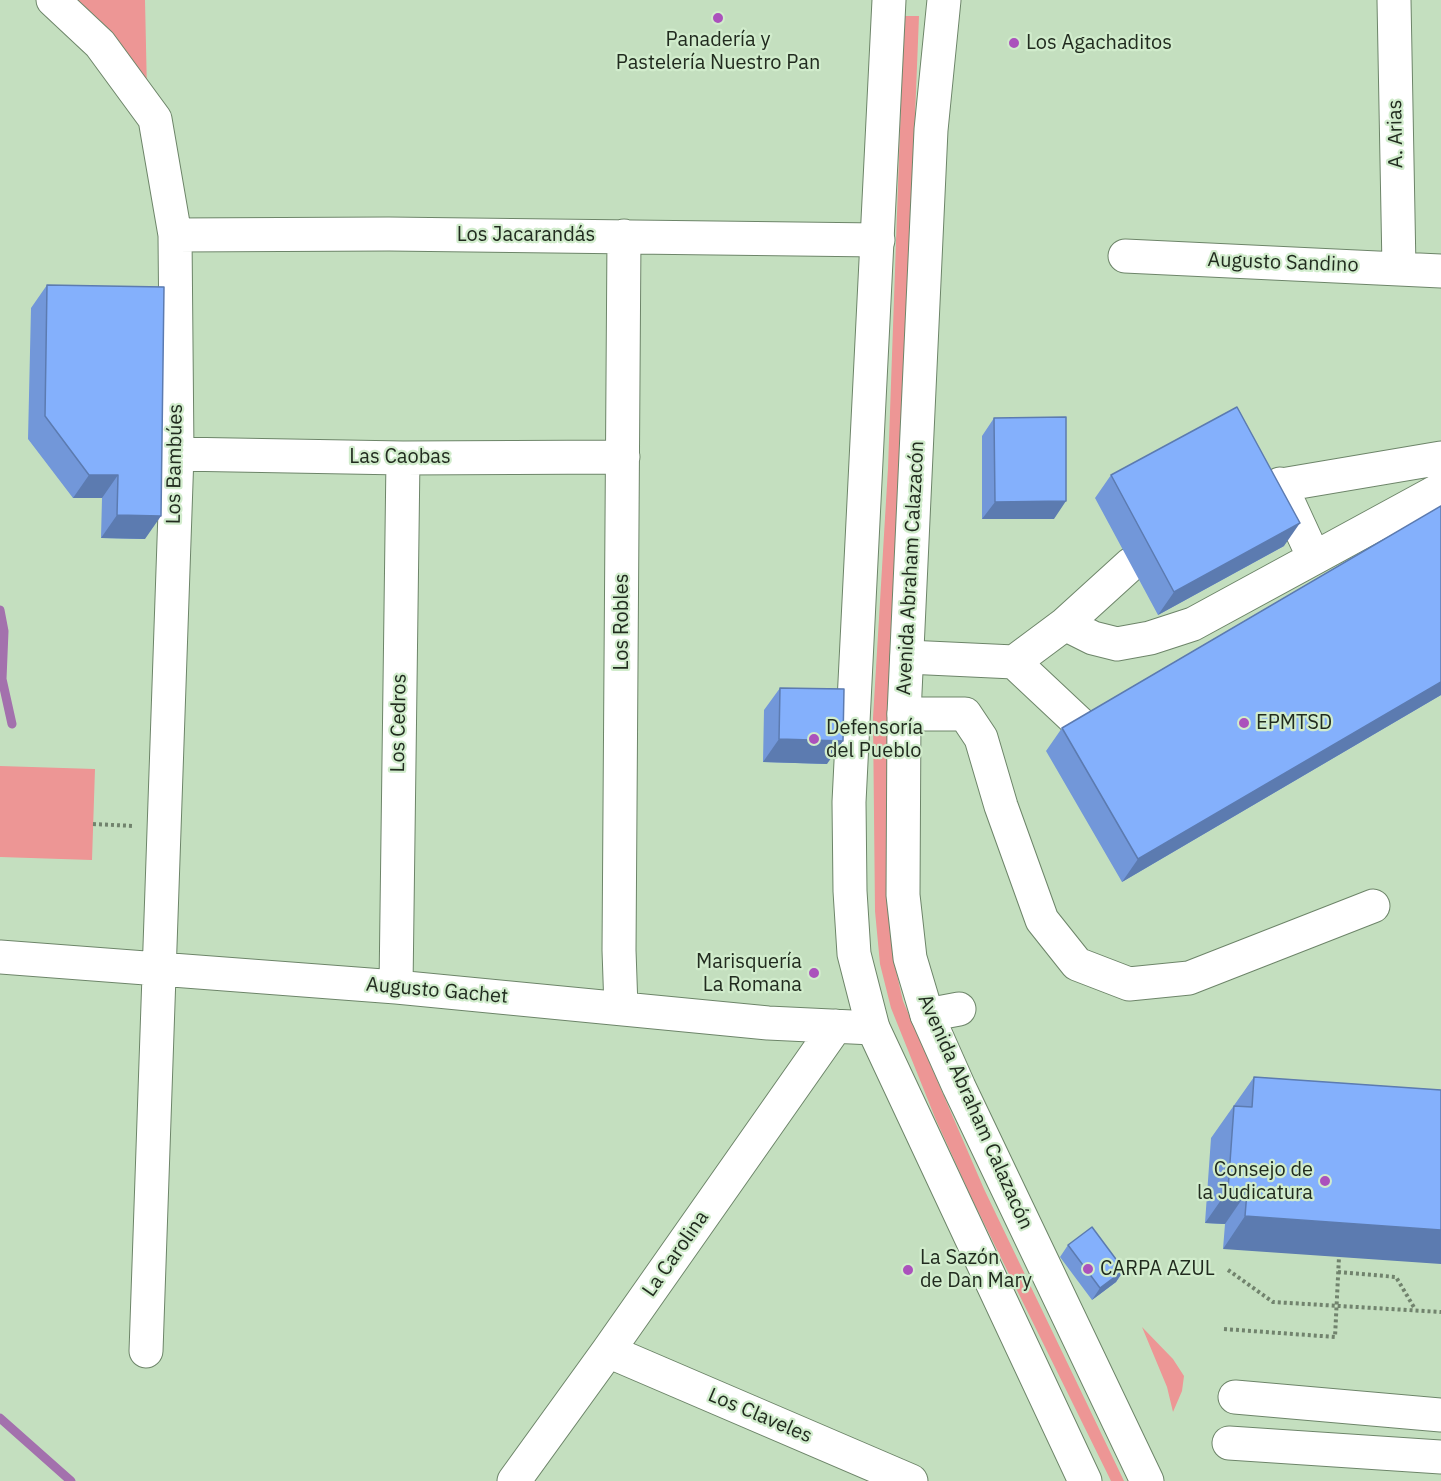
<!DOCTYPE html>
<html>
<head>
<meta charset="utf-8">
<style>
	body { margin:0 }
	canvas { display:block; background:#c4dfbf }
</style>
</head>
<body>
<canvas width="1441" height="1481"></canvas>
<script>
const c = document.querySelector('canvas').getContext('2d');
c.lineJoin = 'round';
function fill(path, color) { c.fillStyle = color; c.fill(path, 'evenodd'); }
const toPath = rows => new Path2D(rows.map(r => 'M' + r).join(''));
function strokePath(path, color, width, dash) { c.strokeStyle = color; c.lineWidth = width; c.lineCap = dash ? 'butt' : 'round'; c.setLineDash(dash || []); c.stroke(path); }
function label(font, color, halo, rows, align = 'center') {
  c.font = font + ' "IBM Plex Sans",sans-serif'; c.lineWidth = 4.5; c.setLineDash([]); c.textBaseline = 'middle'; c.strokeStyle = halo; c.fillStyle = color; for (const [text, x, y, turn = 0] of rows) {
    c.save(); c.translate(x, y); c.rotate((+turn || 0) * Math.PI / 180); c.textAlign = isNaN(turn) ? turn : align; if (halo) c.strokeText(text, 0, 0); c.fillText(text, 0, 0); c.restore();
  }
}
const green = toPath([
	[69,0,145,0,147,92],
	[904,16,919,16,901,467,890,912,894,962,903,1001,984,1189,1124,1481,1111,1481,972,1199,936,1120,891,1008,880,964,875,911,873,718,888,468],
	[0,766,95,769,92,860,0,857],
	[1142,1327,1173,1359,1184,1376,1182,1391,1173,1412,1167,1387]
]);
const stream = toPath([
	[0,610,4,631,2,679,12,724],
	[0,1418,71,1481]
]);
const path = toPath([
	[93,824,134,826],
	[1228,1270,1273,1302,1441,1312],
	[1338,1272,1396,1277,1415,1309],
	[1224,1329,1335,1337,1339,1257]
]);
const minor = toPath([
	[53,0,100,44,155,119,175,235,177,454,146,1351],
	[1394,0,1399,268],
	[175,235,389,234,878,240],
	[1125,256,1441,271],
	[177,454,403,458,623,457],
	[1280,484,1314,558],
	[1252,490,1441,458],
	[1065,624,1093,638,1117,644,1150,638,1193,624,1441,489],
	[907,657,1014,662,1065,624,1131,564],
	[1014,662,1079,723,1098,738,1115,742],
	[904,714,965,714,981,738,1001,806,1042,920,1077,964,1129,984,1189,978,1373,906],
	[0,957,396,987,768,1023,873,1028],
	[396,987,403,458],
	[621,1008,619,950,624,236],
	[927,1015,959,1009],
	[608,1351,911,1481],
	[1235,1397,1441,1415],
	[1229,1443,1441,1457],
	[514,1481,608,1351,836,1026]
]);
const major = toPath([
	[889,0,849,802,850,891,854,954,873,1028,1085,1481],
	[944,0,931,130,904,714,903,895,910,958,927,1015,959,1087,1147,1481]
]);
const wall = toPath([
	[47,285,145,539,101,538,102,498,73,498,28,439,31,308],
	[994,418,1054,519,982,519,982,436],
	[1111,475,1284,546,1158,615,1095,498],
	[1441,506,1441,695,1122,882,1046,751,1062,728],
	[780,688,827,764,763,762,764,710],
	[1254,1077,1441,1090,1223,1249,1225,1224,1205,1223,1211,1138],
	[1068,1245,1124,1270,1116,1282,1092,1300,1060,1257]
]);
const shadedWall = toPath([
	[89,475,118,475,102,498,73,498],
	[1066,501,1054,519,982,519,995,502],
	[117,515,161,516,145,539,101,538],
	[1300,523,1284,546,1158,615,1174,592],
	[1441,682,1441,695,1122,882,1138,859],
	[779,739,843,741,827,764,763,762],
	[1228,1190,1247,1192,1225,1224,1205,1223],
	[1245,1216,1441,1230,1441,1264,1223,1249],
	[1124,1270,1116,1282,1092,1300,1100,1288]
]);
const building = toPath([
	[47,285,164,287,161,516,117,515,118,475,89,475,45,416,47,285],
	[1237,407,1300,523,1174,592,1111,475,1237,407],
	[1066,417,1066,501,995,502,994,418,1066,417],
	[1441,506,1441,682,1138,859,1062,728,1441,506],
	[780,688,844,689,843,741,779,739,780,688],
	[1254,1077,1441,1090,1441,1230,1245,1216,1247,1192,1228,1190,1234,1106,1252,1107,1254,1077],
	[1092,1227,1124,1270,1100,1288,1068,1245,1092,1227]
]);
const markers = [
	[718,18,6,"#ab51bc"],
	[1014,43,6,"#ab51bc"],
	[1244,723,6,"#ab51bc"],
	[814,739,6,"#ab51bc"],
	[814,973,6,"#ab51bc"],
	[1325,1181,6,"#ab51bc"],
	[1088,1269,6,"#ab51bc"],
	[908,1270,6,"#ab51bc"]
];
const poiNames = [
	["Panadería y",718,40,"center"],
	["Pastelería Nuestro Pan",718,63,"center"],
	["Los Agachaditos",1026,43],
	["EPMTSD",1256,723],
	["Defensoría",826,728],
	["del Pueblo",826,751],
	["Marisquería",802,962,"right"],
	["La Romana",802,985,"right"],
	["Consejo de",1313,1170,"right"],
	["la Judicatura",1313,1193,"right"],
	["La Sazón",920,1258],
	["de Dan Mary",920,1281],
	["CARPA AZUL",1100,1269]
];
const streetNames = [
	["A. Arias",1396,134,-91],
	["Los Jacarandás",526,235],
	["Augusto Sandino",1283,263,2],
	["Las Caobas",400,457],
	["Los Bambúes",175,464,-89],
	["Avenida Abraham Calazacón",911,568,-87],
	["Los Robles",622,622,-90],
	["Los Cedros",399,723,-89],
	["Augusto Gachet",437,991,5],
	["Avenida Abraham Calazacón",975,1112,66],
	["La Carolina",676,1254,-55],
	["Los Claveles",760,1416,23]
];
fill(green, '#ed9695');
strokePath(stream, '#a371ad', 9);
strokePath(minor, '#6d8569', 35);
strokePath(major, '#6d8569', 35);
strokePath(path, '#71836d', 4, [3, 3]);
strokePath(minor, '#fff', 33);
strokePath(major, '#fff', 33);
fill(wall, '#7297d9');
fill(shadedWall, '#5c7bb0');
fill(building, '#84b0fc');
strokePath(building, '#5c7bb0', 1.5);
for (const [x, y, r, color] of markers) { const dot = new Path2D(); dot.arc(x, y, r, 0, 2 * Math.PI); c.fillStyle = color; c.fill(dot); strokePath(dot, '#d1eccc', 2); }
label('20px', '#212b1f', '#d1eccc', poiNames, 'left');
label('20px', '#212b1f', '#d1eccc', streetNames);
</script>
</body>
</html>
